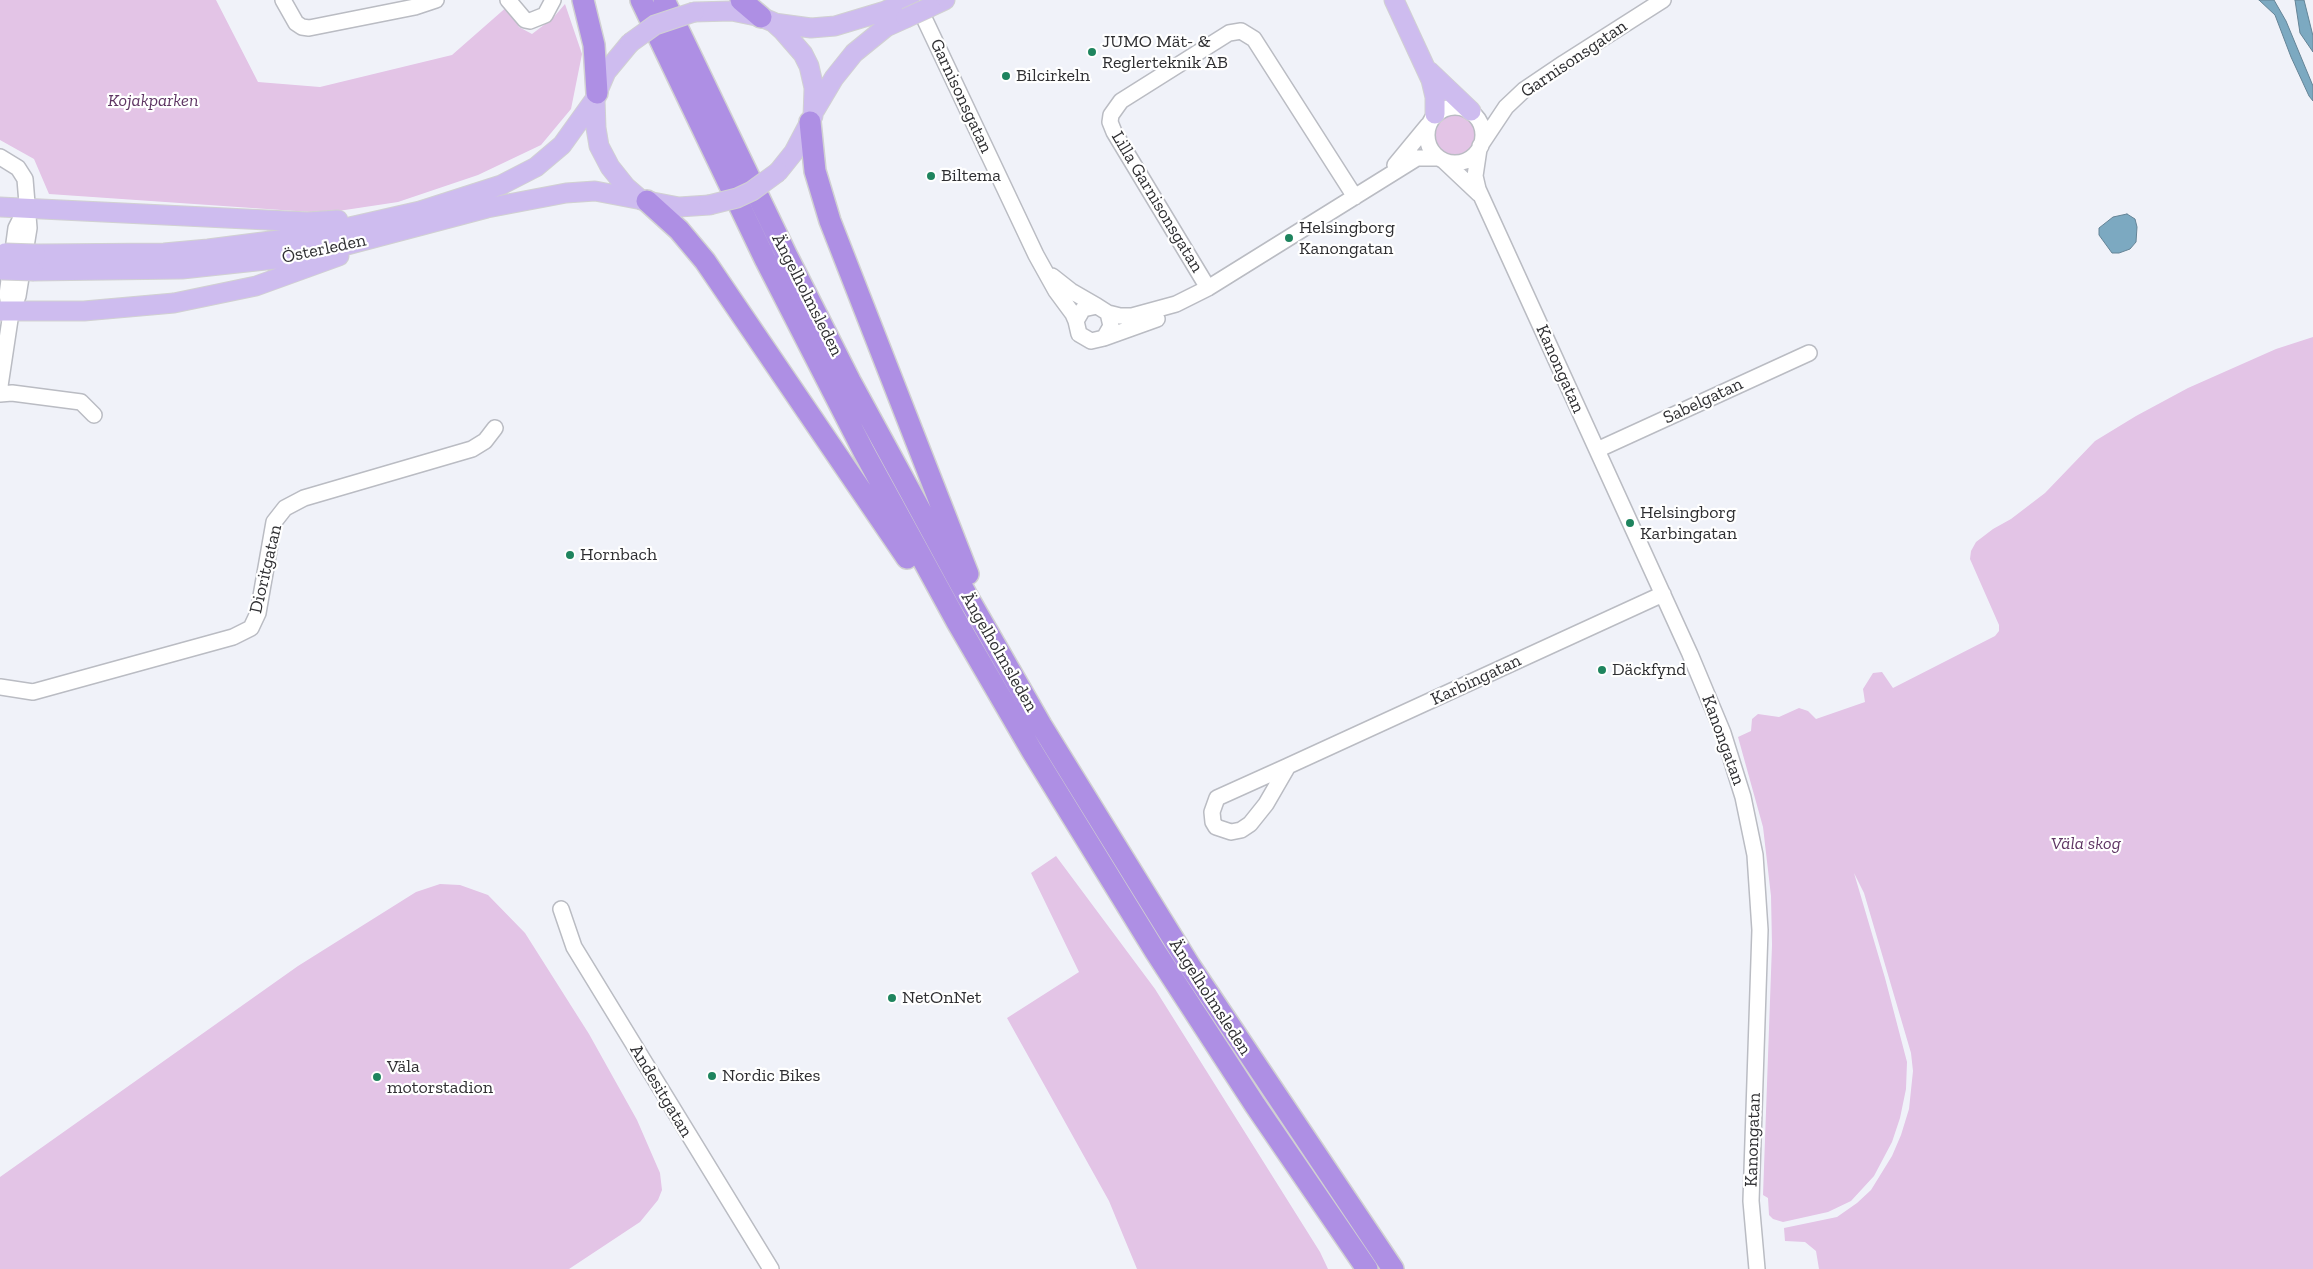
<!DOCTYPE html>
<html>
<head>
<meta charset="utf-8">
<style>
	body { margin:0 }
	canvas { display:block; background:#f0f2f9 }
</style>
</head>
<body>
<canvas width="2313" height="1269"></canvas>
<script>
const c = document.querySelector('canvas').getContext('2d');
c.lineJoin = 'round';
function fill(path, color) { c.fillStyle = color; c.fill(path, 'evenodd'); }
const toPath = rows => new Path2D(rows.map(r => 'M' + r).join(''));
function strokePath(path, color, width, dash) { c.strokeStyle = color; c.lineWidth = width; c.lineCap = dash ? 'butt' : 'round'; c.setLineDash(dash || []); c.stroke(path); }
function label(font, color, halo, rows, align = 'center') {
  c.font = font + ' "Zilla Slab",serif'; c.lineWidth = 4.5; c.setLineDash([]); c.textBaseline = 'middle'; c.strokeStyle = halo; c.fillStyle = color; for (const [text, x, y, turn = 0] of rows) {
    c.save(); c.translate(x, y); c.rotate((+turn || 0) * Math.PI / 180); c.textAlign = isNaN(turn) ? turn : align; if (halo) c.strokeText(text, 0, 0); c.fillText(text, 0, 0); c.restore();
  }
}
const green = toPath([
	[0,0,216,0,258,82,320,87,452,55,509,5,519,27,532,34,553,18,565,4,582,54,571,109,541,145,478,175,398,202,325,213,49,194,34,159,0,140],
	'1435 135a20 20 0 1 1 40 0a20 20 0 1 1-40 0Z',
	[2313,337,2313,1269,1819,1269,1816,1251,1805,1242,1785,1241,1784,1228,1837,1217,1857,1203,1871,1190,1892,1156,1901,1135,1909,1109,1913,1071,1911,1053,1864,893,1854,873,1885,978,1907,1062,1906,1089,1900,1118,1892,1142,1874,1176,1851,1201,1828,1212,1783,1222,1773,1219,1769,1215,1768,1198,1763,1195,1772,945,1771,896,1763,827,1738,737,1751,731,1752,719,1758,714,1779,717,1799,708,1808,711,1816,719,1865,702,1863,689,1873,673,1882,672,1893,688,1995,636,1999,631,1999,625,1970,559,1971,551,1976,542,1993,529,2011,519,2045,493,2095,441,2136,416,2188,388,2276,349],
	[1056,856,1155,989,1320,1252,1328,1269,1137,1269,1109,1201,1007,1018,1079,972,1031,873],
	[440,884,460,885,488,895,525,933,589,1034,637,1120,660,1173,662,1190,658,1200,640,1222,569,1269,0,1269,0,1177,298,966,416,892]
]);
const water = toPath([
	[2259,0,2274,0,2286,21,2313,86,2313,101,2309,96,2291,57,2275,15,2259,0],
	[2295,0,2304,0,2313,36,2313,52,2300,33,2295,0],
	[2127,214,2135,219,2137,227,2136,242,2130,249,2119,253,2112,253,2099,235,2099,228,2113,217,2127,214]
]);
const minor = toPath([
	[283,0,296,23,302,27,309,28,415,7,436,0],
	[508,0,525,20,530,21,545,15,553,0],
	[916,1,1036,255,1056,291,1073,314,1076,321],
	'1427 135a28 28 0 1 1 56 0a28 28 0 1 1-56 0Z',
	[1480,146,1506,107,1524,90,1564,63,1663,0],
	[1479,149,1475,176,1478,189,1690,654,1723,733,1743,797,1755,855,1760,930,1751,1201,1757,1269],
	[0,157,18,168,25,179,29,228,18,296,11,313,0,386],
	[1444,161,1479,194],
	[1395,165,1428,125],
	[1052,276,1071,291,1097,306],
	[1208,288,1114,132,1110,122,1111,115,1121,101,1229,33,1241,31,1254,39,1355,197],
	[11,313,7,295,16,228,26,208],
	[1108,313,1111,326,1104,338,1091,341,1079,334,1076,321,1083,309,1097,306,1108,313,1120,316,1132,316,1176,304,1208,288,1417,158,1439,158],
	[1104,338,1157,319],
	[0,394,12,393,81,402,94,415],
	[1597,450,1809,353],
	[0,687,33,692,233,637,251,628,258,613,274,522,285,508,304,498,472,449,485,441,495,428],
	[1288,766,1217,798,1212,812,1213,822,1216,827,1231,832,1241,830,1250,824,1266,804,1288,766,1663,594],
	[561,909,574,947,771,1269]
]);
const major = toPath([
	[1394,0,1431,80,1435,97,1435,114],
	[930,7,945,0],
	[694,12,732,11,761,17,773,22,783,31,803,54,809,66,814,88,813,116,794,152,778,172],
	[774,23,811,28,835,26,885,11,910,0],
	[630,43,606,72,597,93,595,99,596,128,599,146,610,167,626,187,641,200],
	[1429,71,1471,111],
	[815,110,834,78,854,53,886,27,906,18],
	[0,207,308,222,338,220],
	[36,254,164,253,208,249,310,236,420,211,501,185,536,167,562,145,595,99],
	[34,271,182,269,275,259,343,246,487,208,566,193,595,191,679,207,709,205],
	[0,311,84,311,174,303,256,286,339,256]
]);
const highway = toPath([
	[583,0,594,45,597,93],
	[641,0,765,259,864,452,957,622,1032,751,1155,951,1255,1105,1367,1269],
	[664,0,786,254,850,381,967,596,1041,725,1190,966,1393,1269],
	[741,0,761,17],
	[810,122,815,171,830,221,968,574],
	[647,201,679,230,705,261,907,558]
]);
const majorBridge = toPath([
	[906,18,930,7],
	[630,43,655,25,694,12],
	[709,205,737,198,752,191,778,172],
	[5,253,36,254],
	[2,270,34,271]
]);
const markers = [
	[1092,52,5,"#1e845e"],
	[1006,76,5,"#1e845e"],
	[931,176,5,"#1e845e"],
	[1289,238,5,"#1e845e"],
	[1630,523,5,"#1e845e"],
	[570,555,5,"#1e845e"],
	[1602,670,5,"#1e845e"],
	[892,998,5,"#1e845e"],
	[712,1076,5,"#1e845e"],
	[377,1077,5,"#1e845e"]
];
const poiNames = [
	["JUMO Mät- &",1102,42],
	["Reglerteknik AB",1102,63],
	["Bilcirkeln",1016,76],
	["Biltema",941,176],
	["Helsingborg",1299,228],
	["Kanongatan",1299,249],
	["Helsingborg",1640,513],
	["Karbingatan",1640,534],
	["Hornbach",580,555],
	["Däckfynd",1612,670],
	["NetOnNet",902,998],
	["Väla",387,1067],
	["motorstadion",387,1088],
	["Nordic Bikes",722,1076]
];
const streetNames = [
	["Garnisonsgatan",1574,59,-34],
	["Garnisonsgatan",961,96,65],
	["Lilla Garnisonsgatan",1157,202,59],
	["Österleden",324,249,-12],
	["Ängelholmsleden",807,295,63],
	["Kanongatan",1560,369,66],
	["Sabelgatan",1703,401,-25],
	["Dioritgatan",266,569,-77],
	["Ängelholmsleden",999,652,60],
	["Karbingatan",1476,680,-25],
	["Kanongatan",1723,740,70],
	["Ängelholmsleden",1210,997,57],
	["Andesitgatan",661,1091,59],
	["Kanongatan",1753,1140,-88]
];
const parkNames = [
	["Kojakparken",153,101],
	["Väla skog",2086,844]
];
fill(green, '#e3c4e6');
fill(water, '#7ca9c1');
strokePath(water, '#658496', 1);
strokePath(minor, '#babcc3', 18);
strokePath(major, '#d1d1d2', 21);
strokePath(highway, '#d1d1d2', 24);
strokePath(minor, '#fff', 15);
strokePath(major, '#cebcef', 19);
strokePath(highway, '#ae8fe4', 21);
strokePath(majorBridge, '#d1d1d2', 21, []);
strokePath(majorBridge, '#cebcef', 19);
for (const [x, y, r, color] of markers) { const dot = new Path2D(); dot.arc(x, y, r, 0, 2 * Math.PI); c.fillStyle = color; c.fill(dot); strokePath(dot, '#fff', 2); }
label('18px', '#2f2f32', '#fff', poiNames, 'left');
label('18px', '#2f2f32', '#fff', streetNames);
label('italic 18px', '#5f3664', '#fff', parkNames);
</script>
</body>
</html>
